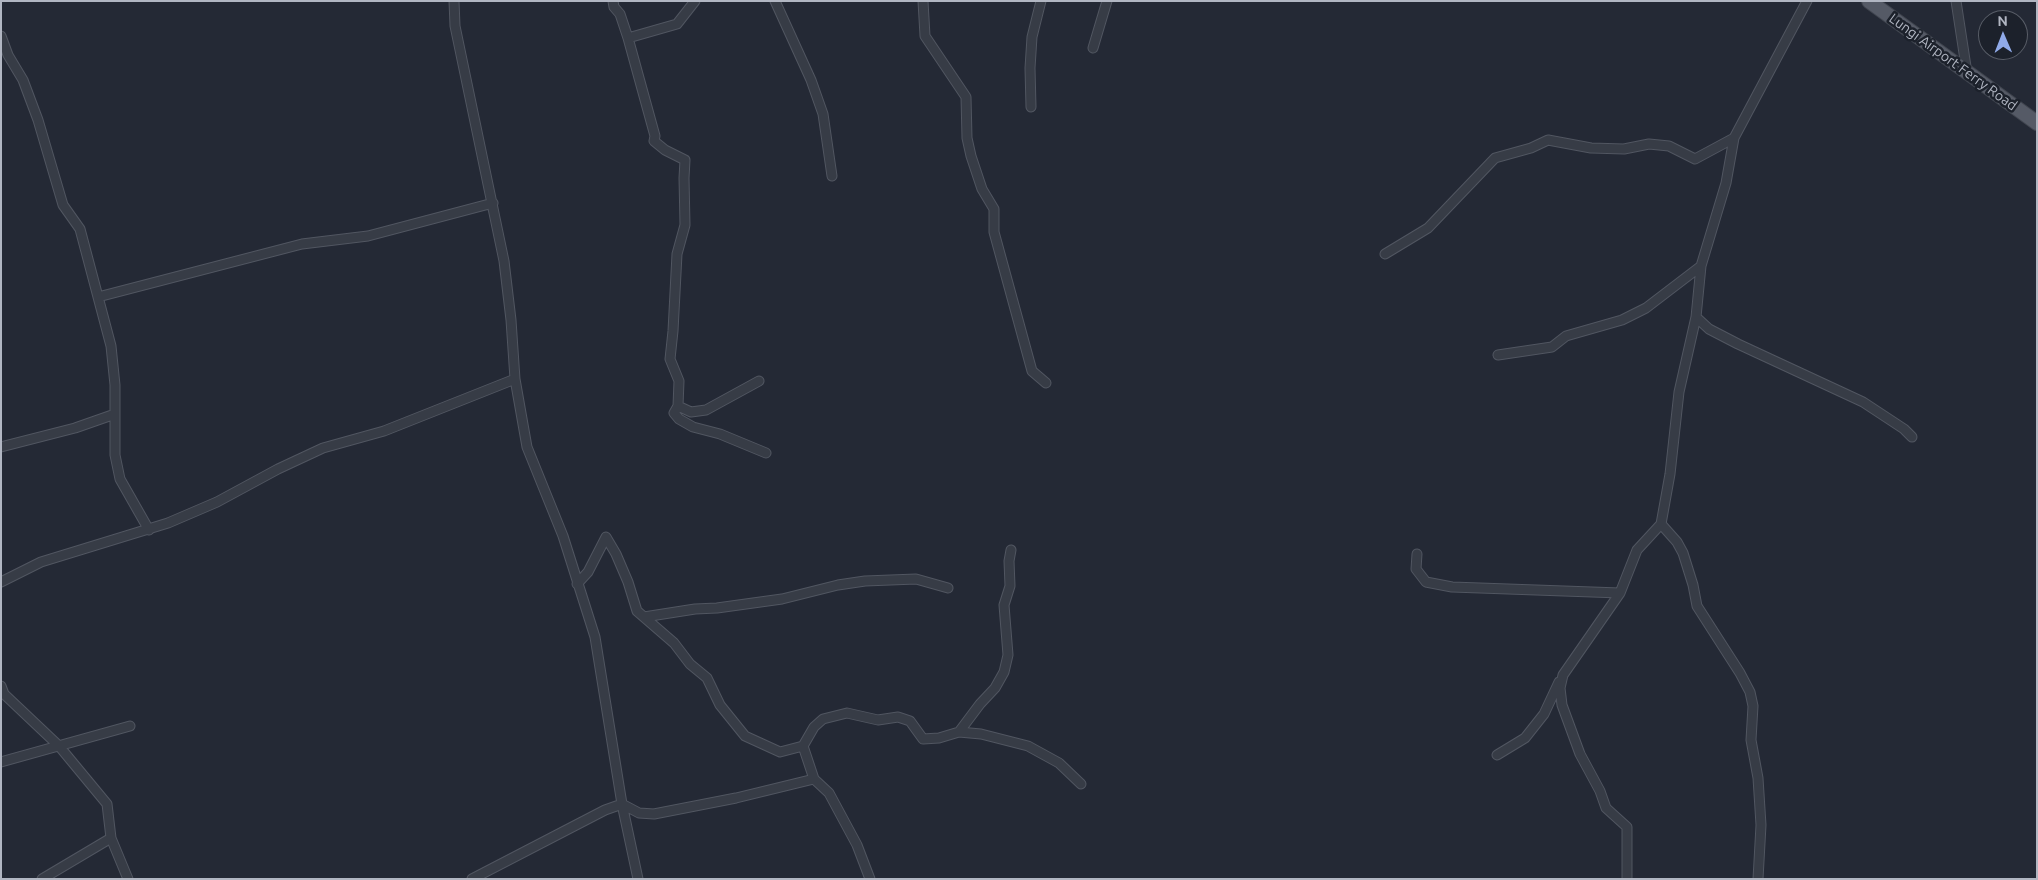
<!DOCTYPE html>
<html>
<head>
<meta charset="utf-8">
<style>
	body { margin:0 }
	#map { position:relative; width:2038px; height:880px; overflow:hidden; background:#242935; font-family:Ubuntu,sans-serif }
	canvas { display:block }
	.frame { position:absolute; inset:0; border:2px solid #b1b6c2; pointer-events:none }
	.north { position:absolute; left:1978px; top:10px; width:50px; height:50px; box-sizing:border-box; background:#1c212b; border:1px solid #585d67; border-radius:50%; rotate:359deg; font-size:14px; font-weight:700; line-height:20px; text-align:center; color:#b1b6c2 }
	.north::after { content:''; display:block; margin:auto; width:18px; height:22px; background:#90aae9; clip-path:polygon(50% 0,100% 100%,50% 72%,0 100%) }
</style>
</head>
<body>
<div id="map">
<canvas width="2038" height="880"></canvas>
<div class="frame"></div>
<div class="north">N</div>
</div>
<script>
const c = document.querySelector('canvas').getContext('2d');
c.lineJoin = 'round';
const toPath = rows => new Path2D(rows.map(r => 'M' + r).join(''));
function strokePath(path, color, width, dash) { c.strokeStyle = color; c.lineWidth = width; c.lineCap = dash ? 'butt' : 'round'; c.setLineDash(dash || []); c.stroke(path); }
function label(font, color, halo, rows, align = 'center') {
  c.font = font + ' Ubuntu,sans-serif'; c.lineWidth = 5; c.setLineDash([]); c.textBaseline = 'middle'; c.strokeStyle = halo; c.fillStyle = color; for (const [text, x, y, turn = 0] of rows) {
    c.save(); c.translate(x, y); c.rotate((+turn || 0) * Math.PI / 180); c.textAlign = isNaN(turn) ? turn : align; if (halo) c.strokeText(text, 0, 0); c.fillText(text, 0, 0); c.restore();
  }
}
const street = toPath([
	[454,1,455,26,504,261,511,320,515,379,527,447,563,536,595,637,622,804,638,879],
	[613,1,614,7,620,14,628,38,655,136,654,141,665,150,685,160,684,178,685,225,677,254,673,331,670,359,679,381,678,406,691,412,706,410,759,381],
	[775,1,811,80,823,114,832,176],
	[923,1,925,36,966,97,967,138,971,156,982,189,994,209,994,232,1032,371,1046,383],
	[1956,1,1967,73],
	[1,36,8,55,23,80,38,120,63,205,80,229,111,346,115,385,115,455,120,479,149,530],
	[628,38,677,24,695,1],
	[1093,48,1107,1],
	[1031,107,1030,68,1032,37,1041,1],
	[1385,254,1428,228,1495,158,1531,148,1548,140,1591,148,1624,149,1649,144,1669,146,1695,159,1734,138],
	[98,297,302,244,368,236,493,203],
	[1696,317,1709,329,1738,344,1863,402,1904,429,1912,437],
	[1498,355,1552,347,1566,336,1622,320,1646,308,1701,266],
	[678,406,674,413,679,419,693,427,720,434,766,453],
	[1,447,75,428,115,414],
	[1417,554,1416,569,1426,582,1452,587,1620,593],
	[1,582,41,562,168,523,217,502,278,469,323,448,384,431,515,379],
	[644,617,695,609,717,608,782,599,838,585,865,581,916,579,948,588],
	[1,686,4,694,59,746,107,804,111,838,128,879],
	[959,732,980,704,995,688,1004,672,1008,655,1004,605,1010,586,1009,561,1011,550],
	[803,746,814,727,823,719,847,713,878,720,898,717,910,721,923,739,939,738,959,732,981,734,1028,746,1059,763,1081,784],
	[1497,755,1525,738,1544,714,1559,682],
	[1,762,130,726],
	[814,779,829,793,857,845,870,879],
	[42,879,111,838],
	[472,879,605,810,622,804,639,813,654,814,736,798,814,779,803,746,780,752,745,736,720,705,707,678,690,664,674,643,637,611,628,582,616,554,606,537,588,572,577,584],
	[1627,879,1627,827,1606,808,1600,791,1580,754,1562,705,1560,688,1563,675,1620,593,1637,550,1661,524],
	[1758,879,1761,825,1758,778,1751,740,1753,706,1750,692,1740,673,1697,606,1693,585,1683,553,1677,542,1661,524,1670,474,1679,392,1696,317,1701,266,1726,183,1734,138,1807,1]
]);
const primary = toPath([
	[1869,1,2037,123]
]);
const streetNames = [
	["Lungi Airport Ferry Road",1953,62,36]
];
strokePath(street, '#515661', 11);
strokePath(primary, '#40454f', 16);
strokePath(street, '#373c46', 9);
strokePath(primary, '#555a66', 14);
label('14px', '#b1b6c2', '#1c212b', streetNames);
</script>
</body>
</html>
